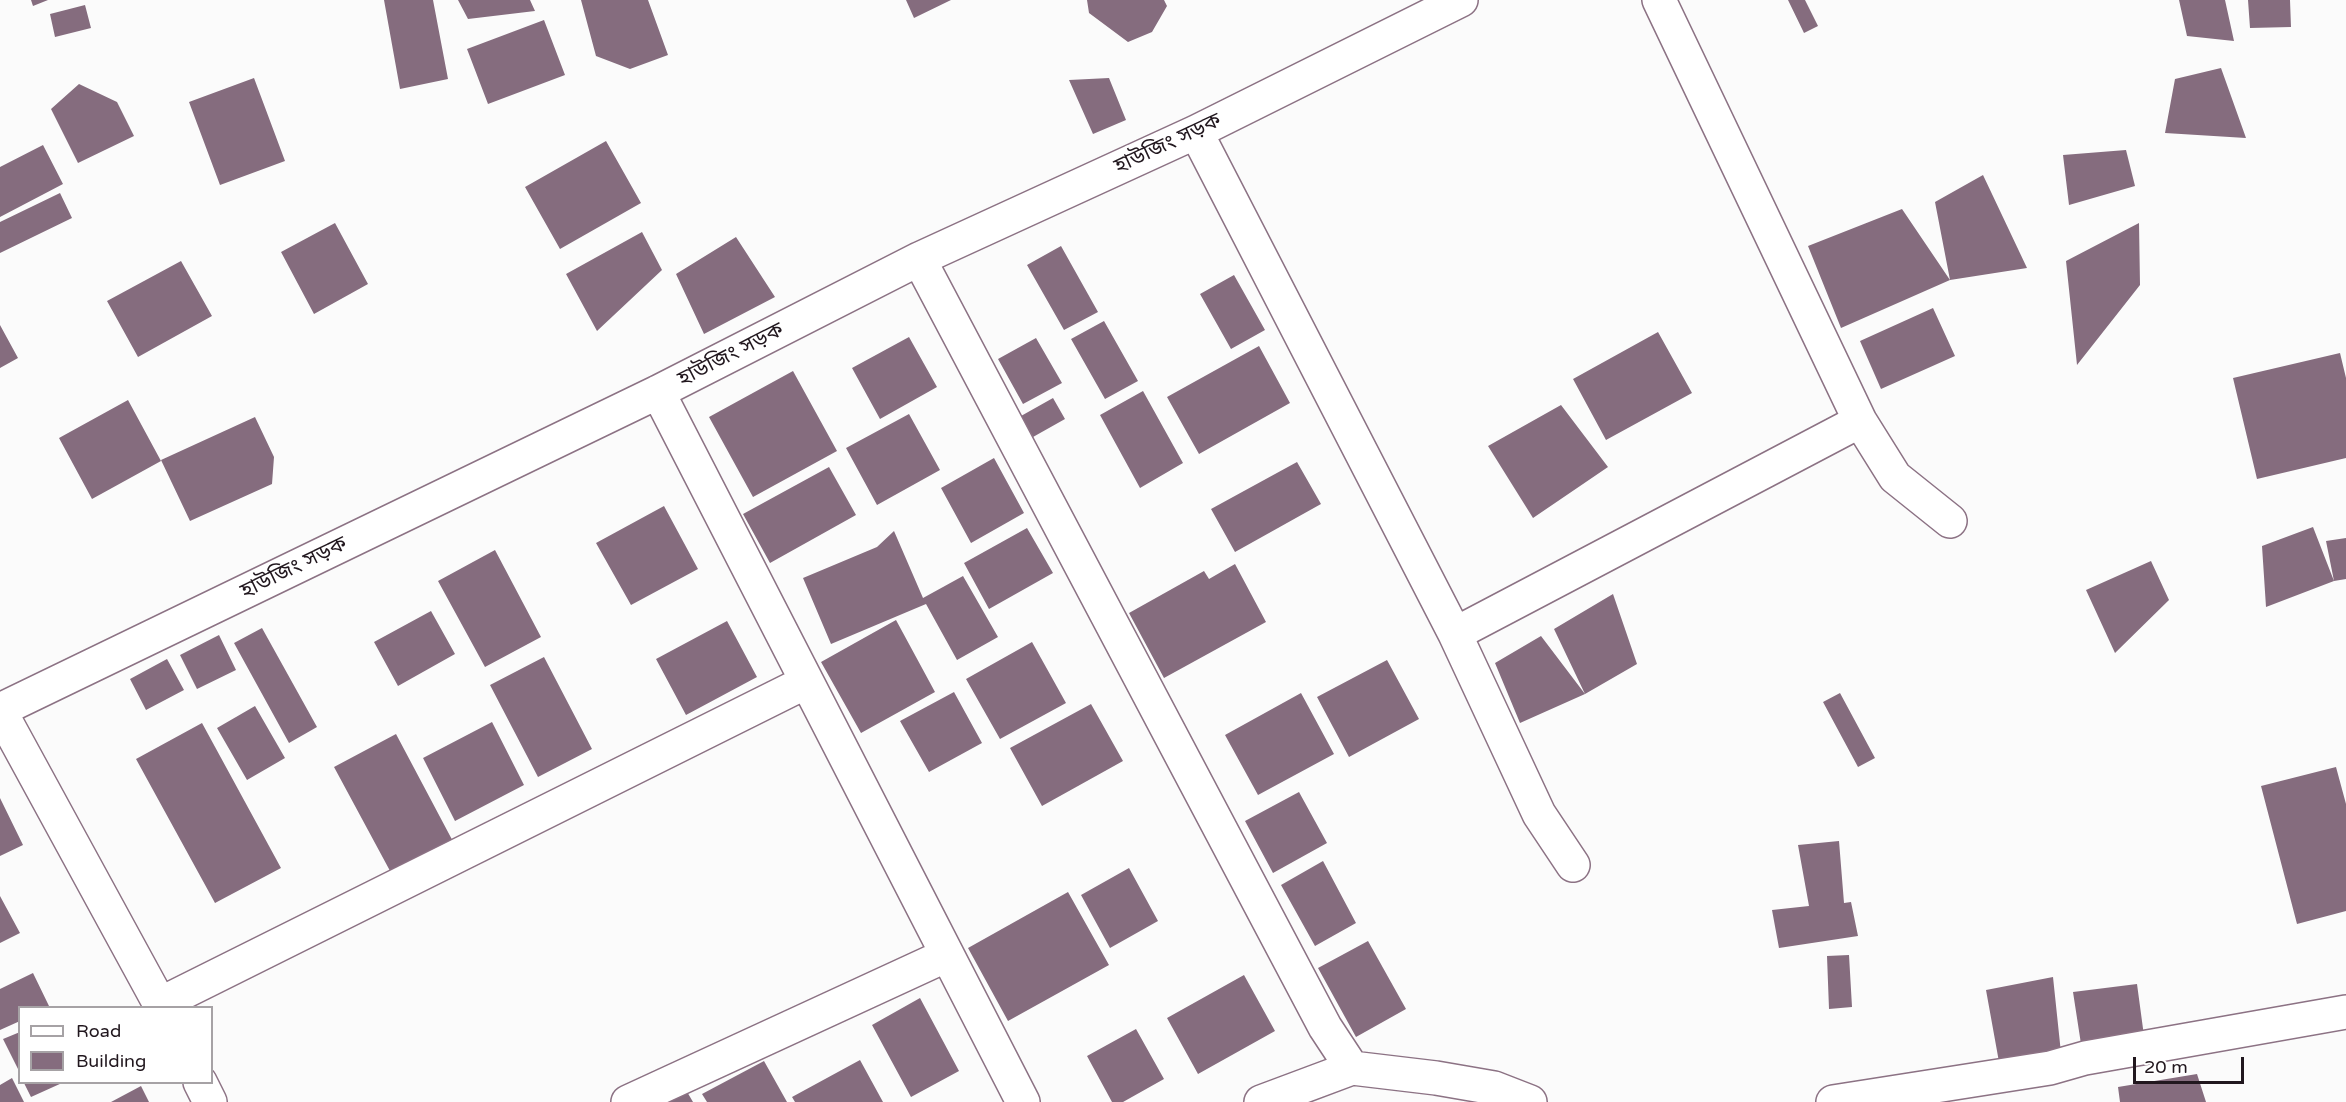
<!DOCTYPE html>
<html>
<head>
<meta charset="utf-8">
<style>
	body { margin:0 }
	#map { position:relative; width:2346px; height:1102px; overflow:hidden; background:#fbfbfb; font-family:"Varela Round",sans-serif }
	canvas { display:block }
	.legend { position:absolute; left:18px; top:1006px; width:195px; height:78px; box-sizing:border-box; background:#fff; border:2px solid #a6a2a5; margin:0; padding:8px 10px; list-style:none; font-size:18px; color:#21171e }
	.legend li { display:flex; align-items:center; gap:12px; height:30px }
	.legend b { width:30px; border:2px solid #a6a2a5 }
	.scale { position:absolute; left:2133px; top:1057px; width:111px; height:27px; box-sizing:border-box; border:3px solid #21171e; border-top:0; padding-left:8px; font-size:18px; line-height:21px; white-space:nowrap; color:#21171e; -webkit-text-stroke:4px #fff; paint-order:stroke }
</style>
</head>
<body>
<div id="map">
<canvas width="2346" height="1102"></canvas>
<ul class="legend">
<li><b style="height:8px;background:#fff"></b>Road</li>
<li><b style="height:16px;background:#856c7e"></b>Building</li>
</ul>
<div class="scale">20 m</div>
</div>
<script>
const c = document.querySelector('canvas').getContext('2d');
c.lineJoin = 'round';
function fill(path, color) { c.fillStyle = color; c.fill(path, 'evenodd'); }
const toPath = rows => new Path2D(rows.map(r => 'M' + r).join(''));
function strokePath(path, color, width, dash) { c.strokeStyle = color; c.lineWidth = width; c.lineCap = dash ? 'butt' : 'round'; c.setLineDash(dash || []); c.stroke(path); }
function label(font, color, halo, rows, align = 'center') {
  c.font = font + ' "Varela Round","Noto Sans Bengali",sans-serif'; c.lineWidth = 4.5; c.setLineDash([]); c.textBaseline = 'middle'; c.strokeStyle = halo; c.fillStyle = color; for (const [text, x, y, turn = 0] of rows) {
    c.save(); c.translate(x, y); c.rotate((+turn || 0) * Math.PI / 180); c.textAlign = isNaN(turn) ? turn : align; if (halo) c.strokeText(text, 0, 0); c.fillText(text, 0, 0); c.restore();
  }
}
const building = toPath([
	[31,0,48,0,33,6],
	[384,0,433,0,448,79,400,89],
	[458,0,530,0,535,11,468,19],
	[581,0,648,0,668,55,630,69,596,56],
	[906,0,951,0,914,18],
	[1087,0,1164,0,1167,6,1152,32,1128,42,1089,13],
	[1788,0,1805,0,1818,26,1804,33],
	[2179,0,2225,0,2234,41,2187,36],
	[2248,0,2290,0,2291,27,2250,28],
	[85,5,91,28,55,37,50,14],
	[544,20,565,75,488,104,467,49],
	[2221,68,2246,138,2165,133,2175,79],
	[254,78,285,161,220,185,189,102],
	[1109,78,1126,120,1093,134,1069,80],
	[79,84,117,102,134,136,78,163,51,109],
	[606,141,641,203,560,249,525,187],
	[43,145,63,184,0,217,0,167],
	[2126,150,2135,186,2069,205,2063,155],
	[1983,175,2027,268,1950,280,1935,202],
	[60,193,72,218,0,253,0,222],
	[1902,209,1950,280,1841,328,1808,246],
	[335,223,368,284,314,314,281,252],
	[2139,223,2140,285,2077,365,2066,261],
	[642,232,662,270,597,331,566,274],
	[736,237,775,297,704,334,676,274],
	[1061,246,1098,312,1064,330,1027,265],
	[181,261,212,316,138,357,107,301],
	[1234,275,1265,330,1231,349,1200,294],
	[1933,308,1955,356,1881,389,1860,341],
	[1104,321,1138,381,1105,399,1071,339],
	[0,325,18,358,0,368],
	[1658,332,1692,393,1606,440,1573,379],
	[909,337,937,387,880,419,852,368],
	[1036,338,1062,383,1023,404,998,359],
	[1259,346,1290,403,1199,454,1167,397],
	[2340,353,2346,378,2346,458,2257,479,2233,378],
	[793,371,837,451,753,497,709,417],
	[1143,391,1183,463,1140,488,1100,415],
	[1053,398,1065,419,1033,437,1021,416],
	[128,400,161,461,92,499,59,438],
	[1561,405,1608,467,1533,518,1488,446],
	[909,414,940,470,877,505,846,448],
	[255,417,274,457,272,484,190,521,161,460],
	[994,458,1024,513,971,543,941,488],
	[1297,462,1321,504,1235,552,1211,509],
	[829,467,856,515,770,563,743,514],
	[664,506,698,569,631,605,596,543],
	[2313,527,2334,581,2266,607,2262,546],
	[1027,528,1053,573,989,609,964,563],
	[894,531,923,598,963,576,998,637,957,660,926,604,831,644,803,578,877,547],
	[2346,538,2346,579,2334,581,2326,541],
	[495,550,541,637,485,667,438,581],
	[2151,561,2169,600,2115,653,2086,590],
	[1235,564,1266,622,1164,678,1129,613,1204,571,1209,579],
	[1613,594,1637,664,1585,694,1554,629],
	[431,611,455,654,398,686,374,642],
	[896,620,935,692,861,733,821,662],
	[727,621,757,677,686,715,656,659],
	[262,628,317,727,289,743,234,643],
	[219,635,236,670,197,689,180,655],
	[1541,636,1585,694,1520,723,1495,663],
	[1032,642,1066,703,1000,739,966,679],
	[544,657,592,749,538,777,490,685],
	[167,659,184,690,146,710,130,679],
	[1387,660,1419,719,1349,757,1317,697],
	[954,692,982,743,929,772,900,721],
	[1301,693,1334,754,1258,795,1225,735],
	[1840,693,1875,758,1858,767,1823,702],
	[1091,704,1123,761,1042,806,1010,748],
	[255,706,285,758,247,780,217,728],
	[492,722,524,785,455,821,423,758],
	[202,723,281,868,215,903,136,759],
	[396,734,457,849,396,882,334,767],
	[2336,767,2346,804,2346,911,2297,924,2261,786],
	[1299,792,1327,843,1273,873,1245,821],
	[0,798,23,845,0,856],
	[1839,841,1844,903,1851,902,1858,936,1779,948,1772,910,1809,906,1798,845],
	[1323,861,1356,923,1315,946,1281,885],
	[1129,868,1158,921,1110,948,1081,895],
	[1068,892,1109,965,1008,1021,968,948],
	[0,896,20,933,0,943],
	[1368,941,1406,1009,1356,1037,1318,968],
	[1849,955,1852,1007,1829,1009,1827,956],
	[33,973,49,1006,20,1008,20,1021,0,1030,0,989],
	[1244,975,1275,1031,1198,1074,1167,1018],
	[2053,977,2061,1053,1999,1062,1986,990],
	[2137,984,2144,1036,2081,1044,2073,992],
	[920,998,959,1071,911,1097,872,1025],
	[1136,1029,1164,1079,1123,1102,1112,1102,1087,1056],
	[20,1032,20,1073,3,1039],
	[860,1060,883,1102,795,1102,792,1097],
	[764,1061,787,1102,707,1102,702,1094],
	[2197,1074,2206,1102,2120,1102,2118,1087],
	[12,1078,24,1102,0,1102,0,1085],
	[24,1083,62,1083,31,1097],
	[141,1086,149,1102,111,1102],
	[686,1090,693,1102,665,1102]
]);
const street = toPath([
	[1659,0,1860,421,1895,477,1950,521],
	[1196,132,1455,634,1539,814,1573,865],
	[919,259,1325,1027,1352,1068,1261,1102],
	[658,392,1023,1102],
	[1455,634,1860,421],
	[0,710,658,392,919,259,1196,132,1461,0],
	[0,711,162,1008],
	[160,1004,806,682],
	[1352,1068,1436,1078,1494,1088,1530,1102],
	[200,1082,210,1102],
	[628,1102,947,955],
	[1833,1102,2050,1068,2085,1058,2346,1012]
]);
const streetNames = [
	["হাউজিং সড়ক",1168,144,-25],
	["হাউজিং সড়ক",731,355,-27],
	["হাউজিং সড়ক",294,568,-26]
];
fill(building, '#856c7e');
strokePath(street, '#8c7284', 36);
strokePath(street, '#fff', 33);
label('21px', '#21171e', '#fff', streetNames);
</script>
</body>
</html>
